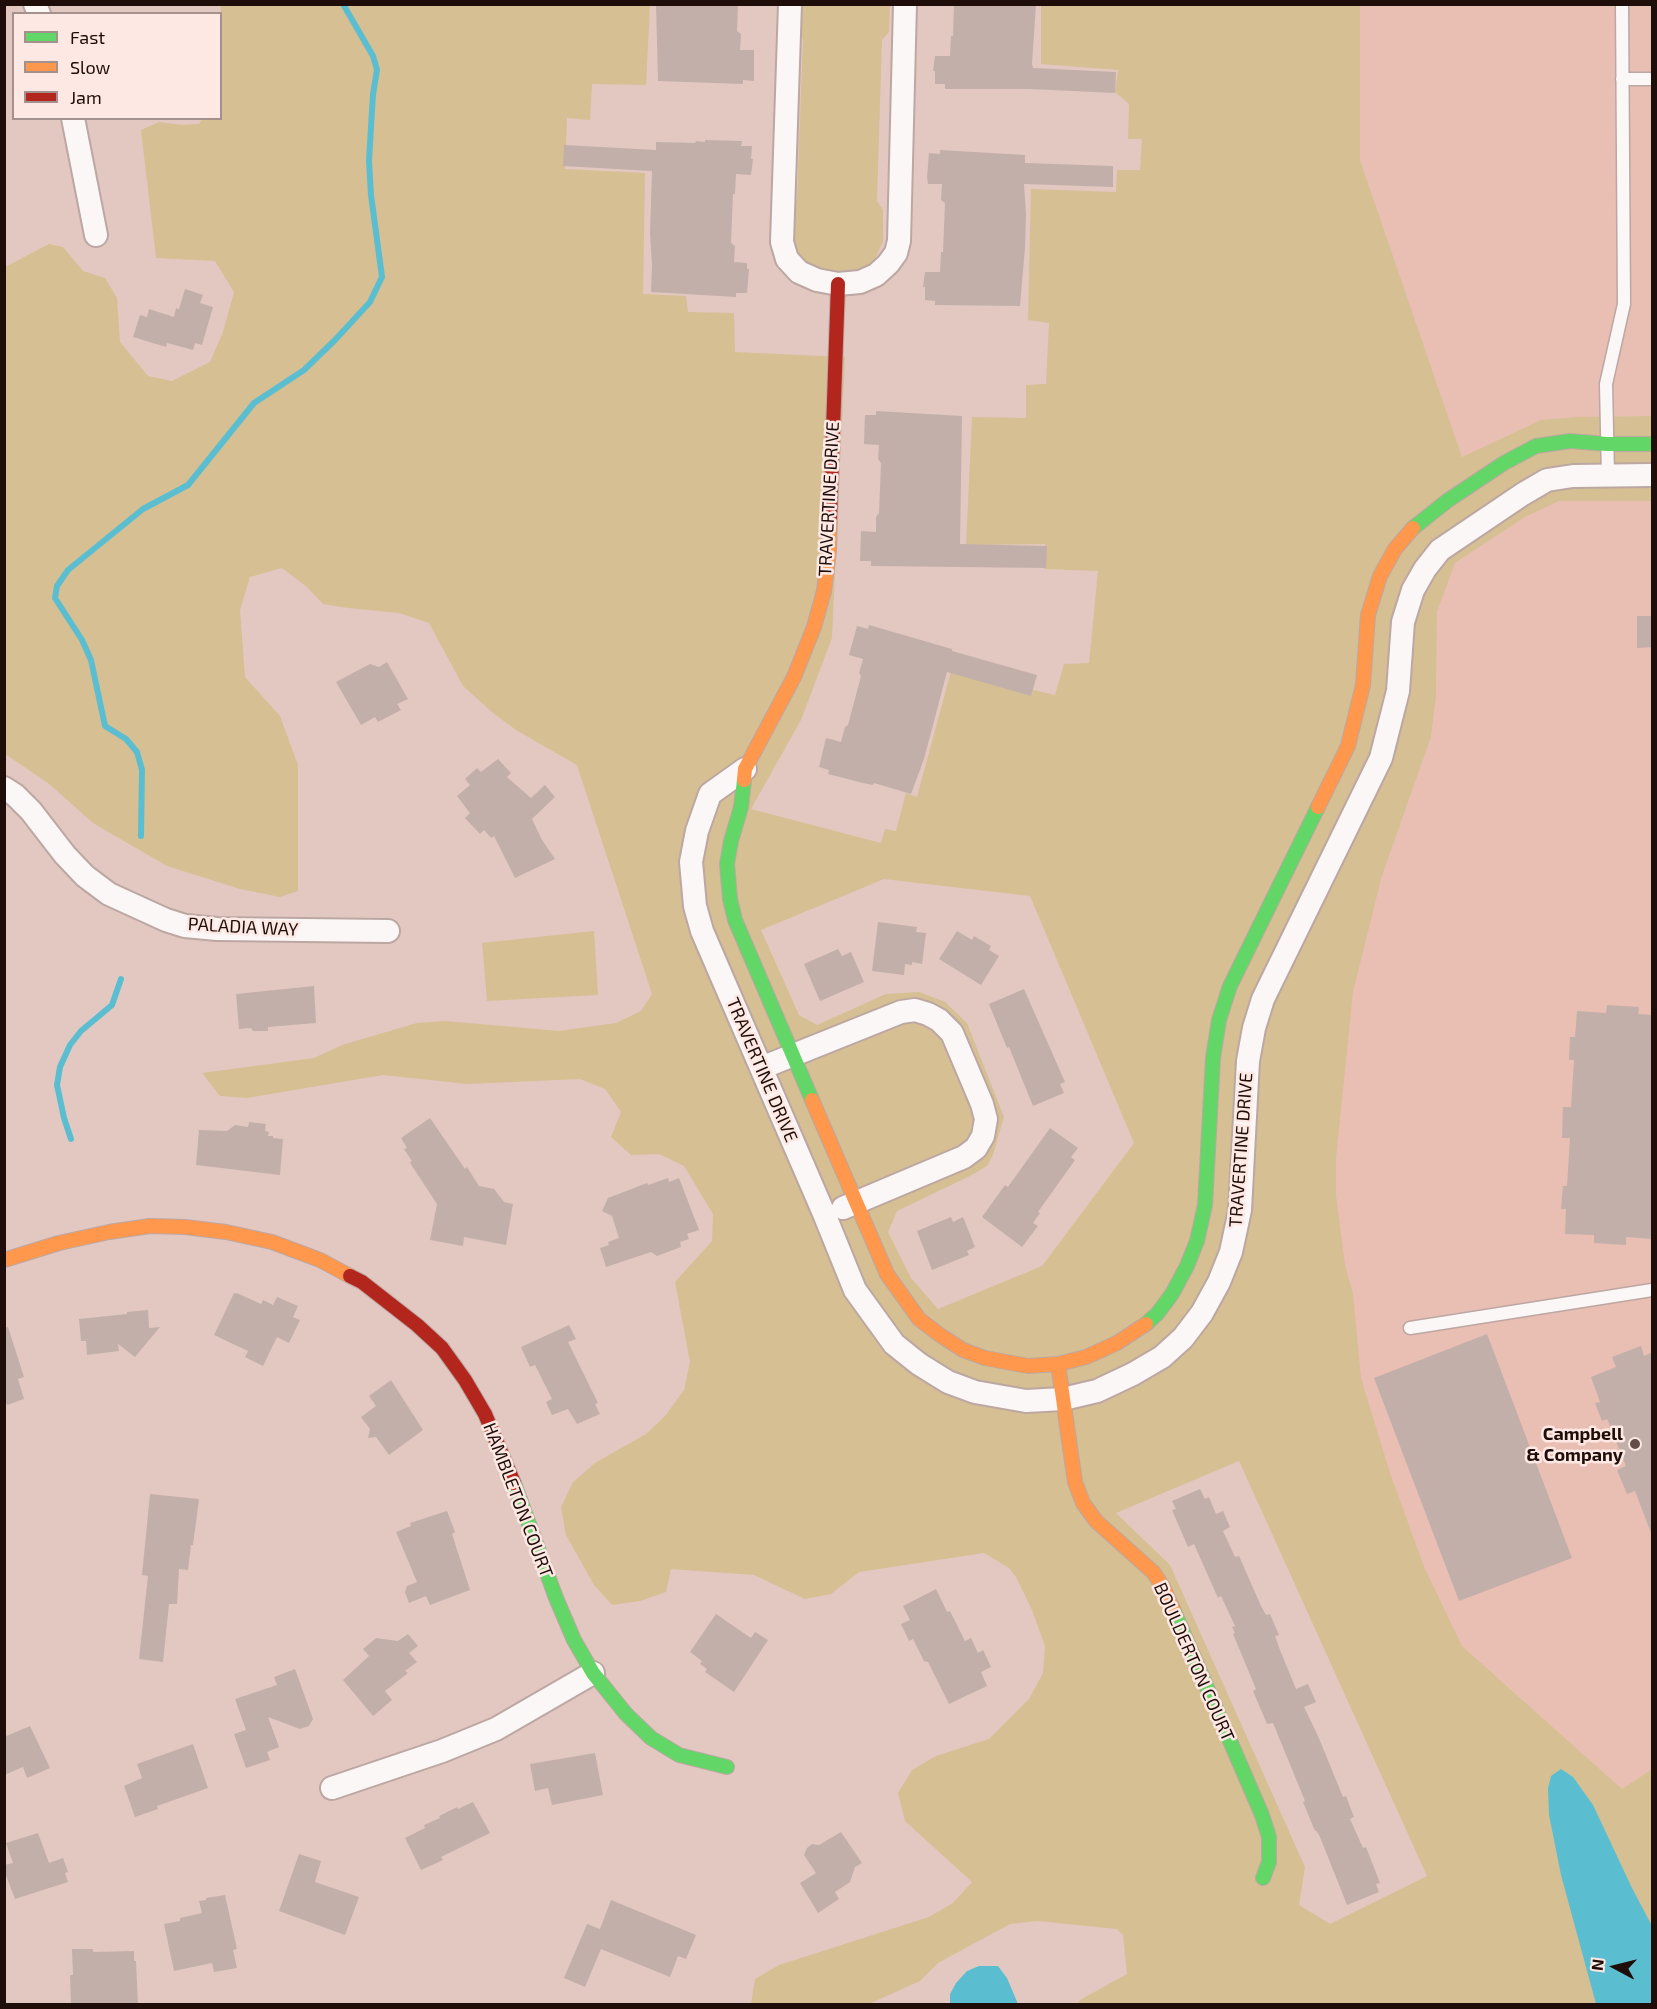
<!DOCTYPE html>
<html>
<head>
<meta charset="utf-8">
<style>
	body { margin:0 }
	#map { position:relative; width:1657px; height:2009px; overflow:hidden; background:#e2c8c1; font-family:"Exo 2",sans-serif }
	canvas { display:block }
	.frame { position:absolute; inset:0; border:6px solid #1e0d09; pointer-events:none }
	.legend { position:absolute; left:12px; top:12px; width:210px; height:108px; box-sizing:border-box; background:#fde8e3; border:2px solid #a4908c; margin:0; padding:8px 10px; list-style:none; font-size:18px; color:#1e0d09 }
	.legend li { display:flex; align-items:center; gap:12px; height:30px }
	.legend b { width:30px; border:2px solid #a4908c }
	.north { position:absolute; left:1585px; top:1937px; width:60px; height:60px; -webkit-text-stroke:4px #fde8e3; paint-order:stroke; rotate:277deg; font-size:16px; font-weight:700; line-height:24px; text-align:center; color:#1e0d09 }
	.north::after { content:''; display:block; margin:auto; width:21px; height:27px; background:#1e0d09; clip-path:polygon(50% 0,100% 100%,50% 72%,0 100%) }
</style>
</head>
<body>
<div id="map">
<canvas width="1657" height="2009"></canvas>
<div class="frame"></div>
<ul class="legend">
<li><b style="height:8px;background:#63d668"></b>Fast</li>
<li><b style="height:8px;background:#ff974d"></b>Slow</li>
<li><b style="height:8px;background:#b3261e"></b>Jam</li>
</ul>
<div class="north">N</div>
</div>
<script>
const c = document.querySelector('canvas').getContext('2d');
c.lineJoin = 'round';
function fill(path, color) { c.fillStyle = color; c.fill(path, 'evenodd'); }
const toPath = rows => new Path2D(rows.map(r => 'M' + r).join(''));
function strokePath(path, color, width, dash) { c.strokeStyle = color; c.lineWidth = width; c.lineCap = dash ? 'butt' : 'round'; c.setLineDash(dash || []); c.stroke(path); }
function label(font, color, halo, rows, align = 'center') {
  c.font = font + ' "Exo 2",sans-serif'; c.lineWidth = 5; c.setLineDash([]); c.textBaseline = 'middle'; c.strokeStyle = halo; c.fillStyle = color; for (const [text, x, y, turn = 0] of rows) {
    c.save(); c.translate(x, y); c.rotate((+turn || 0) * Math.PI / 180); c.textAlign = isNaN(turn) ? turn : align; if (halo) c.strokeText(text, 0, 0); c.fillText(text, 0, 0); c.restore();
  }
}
const built = toPath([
	[1360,5,1652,5,1652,416,1576,417,1541,420,1462,457,1360,160],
	[1578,500,1652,501,1652,1769,1622,1789,1450,1635,1347,1359,1335,1233,1336,1138,1342,1074,1353,992,1365,934,1376,894,1431,737,1436,696,1437,612,1455,563,1525,517,1545,507,1559,501]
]);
const green = toPath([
	[220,5,650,5,646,85,592,84,590,120,567,118,565,169,645,173,643,294,686,296,688,312,734,313,735,352,845,357,832,638,801,720,751,809,881,843,885,829,896,831,906,793,917,797,951,671,1055,695,1064,664,1089,663,1098,571,1044,569,1045,544,966,545,972,417,1026,418,1026,385,1046,384,1049,323,1028,320,1031,189,1116,192,1117,170,1140,170,1142,139,1128,139,1129,104,1115,92,1118,70,1041,64,1041,5,1360,5,1360,160,1462,457,1541,420,1576,417,1652,416,1652,501,1559,501,1525,517,1455,563,1437,612,1436,696,1431,737,1381,879,1353,992,1336,1158,1336,1195,1345,1265,1353,1294,1361,1378,1389,1470,1425,1569,1462,1646,1622,1789,1652,1769,1652,2004,1078,2004,1080,2000,1127,1974,1123,1935,1117,1929,1037,1921,1010,1924,938,1963,920,1981,869,2004,751,2004,755,1979,779,1965,929,1917,953,1903,972,1882,905,1821,898,1793,912,1770,936,1756,989,1739,1029,1699,1043,1673,1045,1646,1032,1610,1016,1577,1009,1568,984,1553,859,1572,831,1594,805,1599,754,1575,671,1569,666,1592,640,1601,612,1605,594,1585,566,1535,561,1507,573,1482,595,1463,646,1434,665,1416,684,1390,690,1362,675,1282,712,1241,713,1214,684,1166,659,1154,631,1155,611,1137,621,1112,605,1089,580,1079,467,1084,383,1075,247,1098,220,1096,202,1073,314,1058,342,1045,417,1023,446,1021,559,1031,616,1023,641,1011,652,994,577,765,516,730,493,713,463,686,429,623,399,613,348,608,323,604,307,587,282,568,250,577,240,610,245,677,280,716,298,765,298,891,280,897,240,889,167,866,93,823,48,783,5,754,5,267,49,244,63,247,83,271,105,278,117,298,120,342,148,376,172,381,210,362,223,332,234,292,215,261,156,258,141,130,159,122,182,125,199,124,202,119,220,118,221,10],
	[884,879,1030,896,1134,1143,1042,1266,938,1309,911,1278,888,1232,897,1211,972,1175,987,1166,993,1155,1004,1117,967,1023,945,1002,919,992,886,994,817,1025,799,1015,761,930],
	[1239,1461,1427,1876,1330,1924,1299,1905,1305,1867,1170,1565,1116,1513],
	[797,5,890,5,889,32,882,40,877,201,883,210,883,242,874,261,859,272,847,274,812,271,791,248,789,206,797,199,803,39,796,29],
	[594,931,598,995,487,1001,482,943]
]);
const water = toPath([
	[1561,1769,1573,1777,1593,1805,1632,1888,1652,1926,1652,2004,1596,2004,1561,1875,1549,1815,1548,1788,1551,1776],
	[979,1966,998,1966,1007,1978,1018,2004,950,2004,950,1994,956,1983,967,1971]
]);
const stream = toPath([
	[141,836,142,770,137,752,126,739,105,726,91,660,82,640,55,598,57,586,68,570,143,509,188,485,254,403,304,370,335,340,370,302,382,277,371,195,369,161,373,94,377,70,373,56,343,4],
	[71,1139,64,1118,57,1085,60,1067,70,1045,81,1031,112,1005,121,979]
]);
const building = toPath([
	[656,4,738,4,737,31,741,34,740,50,754,50,754,81,743,80,743,84,658,81],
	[954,4,1036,4,1032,64,1033,68,1116,72,1115,93,1030,89,945,89,945,84,935,84,935,71,933,71,935,56,950,56,951,36,953,36],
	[705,140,742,141,741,146,752,146,751,159,753,159,751,175,736,174,735,194,733,194,731,243,735,246,734,262,747,263,747,269,749,269,747,293,736,293,736,297,651,292,652,265,650,233,652,171,563,166,564,145,656,150,656,142,695,143,696,141,705,142],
	[940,150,1025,155,1025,163,1113,166,1113,187,1024,184,1026,214,1025,247,1020,306,935,305,935,301,925,300,925,287,923,287,925,272,940,272,941,252,943,252,945,203,941,200,942,184,928,184,927,177,929,153,940,154],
	[185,289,203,295,200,303,213,307,202,345,195,343,193,350,167,343,166,347,133,337,140,315,147,317,149,309,174,317,176,308,179,309],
	[876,411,962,416,960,544,1047,546,1046,568,871,566,871,561,860,561,861,531,876,532,876,517,879,513,881,463,878,459,879,445,864,444,865,415,876,415],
	[1637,616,1653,616,1653,647,1637,648],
	[869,625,952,649,952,651,1037,675,1031,696,947,672,924,759,911,794,874,783,873,785,863,783,828,774,829,770,819,767,826,738,841,742,845,727,848,725,861,676,859,673,863,659,849,655,857,626,868,629],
	[387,662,408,699,397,704,401,710,378,722,375,717,361,725,336,682,370,664,379,667],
	[498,759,511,773,507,777,531,798,545,785,555,797,532,819,542,840,555,859,515,878,494,836,491,838,484,830,480,834,465,818,470,813,457,796,470,785,465,779,477,768,481,772],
	[878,922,917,927,916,932,926,933,922,964,912,962,912,965,905,964,904,975,872,971],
	[957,931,972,940,974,936,991,946,989,950,999,956,981,985,939,959],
	[838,949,842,956,851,952,864,982,820,1001,804,964],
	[314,986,316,1023,268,1027,268,1031,253,1031,251,1028,239,1029,236,994],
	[1024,989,1065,1082,1060,1084,1064,1093,1033,1106,1009,1047,1007,1048,989,1004],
	[1607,1005,1639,1007,1638,1014,1653,1015,1653,1239,1626,1237,1626,1245,1594,1243,1594,1235,1565,1234,1566,1209,1561,1209,1563,1186,1567,1186,1570,1138,1562,1138,1563,1107,1571,1107,1574,1060,1569,1060,1570,1037,1575,1037,1577,1011,1606,1013],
	[430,1118,465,1169,467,1167,479,1186,494,1189,504,1202,513,1204,506,1245,464,1237,463,1246,430,1240,437,1204,412,1166,410,1162,412,1161,404,1149,407,1148,401,1138],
	[249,1122,266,1124,265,1131,269,1132,268,1136,273,1136,273,1138,283,1139,280,1175,196,1165,199,1130,227,1131,235,1125,248,1127],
	[1050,1128,1078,1148,1071,1157,1075,1160,1038,1212,1040,1213,1033,1223,1038,1226,1022,1247,982,1217,1005,1185,1008,1187],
	[668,1178,669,1182,679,1178,699,1230,687,1234,689,1239,680,1242,681,1247,657,1256,651,1252,606,1267,600,1248,609,1245,608,1242,619,1238,612,1216,602,1211,608,1198,647,1183,648,1185],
	[951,1217,953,1222,963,1217,975,1247,967,1251,969,1255,932,1270,917,1231],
	[234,1293,236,1294,237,1293,261,1304,263,1300,273,1305,277,1297,298,1306,293,1317,300,1320,289,1343,277,1337,263,1366,245,1357,248,1351,214,1335],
	[148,1310,149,1328,160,1327,135,1357,118,1344,119,1351,87,1355,86,1341,81,1341,79,1319,127,1314,127,1312],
	[569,1325,576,1339,568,1342,598,1403,595,1404,600,1414,577,1424,568,1409,552,1415,546,1402,552,1399,535,1365,530,1367,521,1347],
	[8,1327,24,1377,18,1379,24,1399,7,1405,4,1396,4,1328],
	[1487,1334,1572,1558,1459,1601,1374,1378],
	[1641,1346,1644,1356,1653,1352,1651,1533,1635,1491,1627,1494,1617,1470,1626,1466,1607,1419,1602,1421,1595,1403,1600,1402,1591,1377,1616,1367,1612,1357],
	[391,1380,423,1430,389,1455,376,1437,368,1438,370,1429,361,1417,376,1406,369,1396],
	[1200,1489,1205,1499,1209,1497,1216,1514,1223,1511,1230,1527,1223,1531,1235,1557,1239,1556,1261,1606,1266,1615,1270,1614,1279,1635,1275,1636,1280,1650,1296,1689,1308,1684,1316,1702,1304,1707,1318,1736,1343,1797,1346,1796,1354,1817,1350,1819,1363,1848,1366,1847,1380,1883,1376,1884,1379,1892,1347,1905,1320,1837,1316,1830,1315,1831,1303,1802,1305,1801,1273,1723,1267,1724,1253,1691,1256,1689,1233,1634,1235,1633,1232,1627,1235,1626,1221,1596,1218,1598,1194,1544,1188,1547,1172,1510,1176,1509,1172,1501],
	[150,1494,199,1499,193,1545,191,1545,188,1570,179,1569,177,1604,169,1604,163,1662,139,1659,148,1576,142,1575],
	[447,1511,455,1532,452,1534,470,1590,430,1605,426,1596,409,1603,405,1592,407,1586,417,1582,396,1532,411,1526,410,1523],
	[936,1589,947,1612,950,1611,965,1641,971,1638,978,1653,983,1650,991,1667,981,1672,987,1686,949,1704,928,1662,924,1661,913,1639,909,1641,901,1624,910,1620,903,1606],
	[716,1614,751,1638,755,1632,768,1640,734,1692,705,1672,707,1669,700,1664,702,1661,690,1652],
	[408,1634,418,1646,409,1653,417,1662,405,1671,408,1673,385,1691,392,1700,373,1716,343,1680,369,1656,363,1649,376,1638,398,1641],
	[295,1669,313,1719,309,1726,300,1729,268,1717,279,1747,267,1752,270,1760,246,1768,234,1734,246,1730,235,1699,277,1685,274,1677],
	[30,1726,50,1768,27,1778,23,1767,4,1775,4,1737],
	[193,1744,208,1788,157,1806,158,1809,135,1817,124,1786,142,1778,137,1764],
	[595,1753,603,1795,552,1805,548,1788,535,1791,530,1764],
	[473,1802,490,1833,441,1857,443,1860,421,1870,405,1838,425,1828,424,1825,440,1818,439,1816,457,1807,458,1809],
	[841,1832,862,1863,855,1867,850,1882,835,1892,839,1899,818,1913,800,1883,816,1873,804,1855,807,1848,812,1844,819,1845],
	[38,1833,49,1863,63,1858,68,1872,65,1873,68,1882,15,1899,4,1870,4,1865,13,1863,6,1843],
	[299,1854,321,1861,315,1882,359,1897,345,1935,279,1911],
	[225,1895,237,1949,233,1950,237,1968,214,1972,212,1963,174,1971,164,1924,180,1921,180,1918,202,1913,199,1901,206,1900,206,1898],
	[611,1900,696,1935,686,1959,678,1956,670,1977,601,1949,585,1987,564,1978,587,1924,600,1929],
	[72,1949,93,1949,93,1952,134,1951,134,1961,136,1961,138,2004,71,2004,70,1975,73,1975]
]);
const lane = toPath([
	[1622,79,1652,79],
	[1608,476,1606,384,1624,304,1622,4],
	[1410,1328,1652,1290]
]);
const street = toPath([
	[35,4,39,14],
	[790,4,782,242,787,259,799,272,817,280,838,284,860,282,876,275,888,264,896,253,899,241,905,4],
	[73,118,96,235],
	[745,769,710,794,697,831,691,862,695,906,702,931,825,1216,855,1290,894,1344,919,1364,948,1382,975,1392,1026,1401,1063,1399,1097,1391,1133,1374,1162,1357,1183,1338,1202,1313,1219,1282,1231,1252,1240,1210,1248,1061,1254,1028,1263,999,1381,758,1398,691,1403,622,1413,590,1425,569,1440,550,1523,494,1547,480,1573,476,1652,475],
	[4,788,15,795,31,811,65,855,85,876,109,894,166,920,185,926,217,929,388,931],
	[761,1068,901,1012,915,1010,928,1014,939,1020,952,1033,982,1104,986,1119,983,1136,976,1148,964,1157,843,1208],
	[332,1788,442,1751,496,1729,593,1673]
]);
const fast = toPath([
	[1413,528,1447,501,1504,463,1536,446,1570,441,1607,444,1652,444],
	[744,780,741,807,731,841,727,864,730,899,735,920,812,1100],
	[1146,1324,1157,1314,1172,1294,1187,1266,1197,1241,1205,1205,1213,1058,1219,1020,1230,986,1318,807],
	[514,1483,556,1598,574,1640,593,1673,626,1714,651,1738,679,1755,727,1767],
	[1173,1609,1262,1815,1269,1837,1269,1862,1263,1878]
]);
const slow = toPath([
	[744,780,745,769,794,677,814,627,824,591,829,551,830,517],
	[1318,807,1348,746,1363,685,1368,615,1380,576,1395,549,1413,528],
	[812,1100,887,1274,919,1319,940,1335,963,1350,985,1358,1028,1366,1058,1364,1086,1357,1117,1343,1146,1324],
	[4,1260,59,1243,109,1232,150,1226,185,1227,226,1232,272,1242,320,1260,350,1276],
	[1058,1364,1075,1482,1083,1503,1096,1521,1153,1572,1163,1587,1173,1609]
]);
const jam = toPath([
	[830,517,838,284],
	[350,1276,362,1282,417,1325,442,1348,465,1380,485,1414,514,1483]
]);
const markers = [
	[1635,1444,6,"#634e49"]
];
const streetNames = [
	["TRAVERTINE DRIVE",829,499,-87],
	["PALADIA WAY",243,927,3],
	["TRAVERTINE DRIVE",762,1070,67],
	["TRAVERTINE DRIVE",1241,1150,-86],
	["HAMBLETON COURT",518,1500,69],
	["BOULDERTON COURT",1194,1662,66]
];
const poiNames = [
	["Campbell",1623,1434],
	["& Company",1623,1455]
];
fill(built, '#e9beb3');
fill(green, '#d6bf93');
fill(water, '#5bbed0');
strokePath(stream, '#5bbed0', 6);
fill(building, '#c3afa9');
strokePath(lane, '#bca7a2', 15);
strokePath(street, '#bca7a2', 26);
strokePath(fast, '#bca7a2', 16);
strokePath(slow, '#bca7a2', 16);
strokePath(jam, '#bca7a2', 16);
strokePath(lane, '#fbf7f6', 12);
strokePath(street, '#fbf7f6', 22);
strokePath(fast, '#63d668', 14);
strokePath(slow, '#ff974d', 14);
strokePath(jam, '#b3261e', 14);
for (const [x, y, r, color] of markers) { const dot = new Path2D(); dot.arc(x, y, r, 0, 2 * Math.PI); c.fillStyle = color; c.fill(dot); strokePath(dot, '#fde8e3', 2); }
label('18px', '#1e0d09', '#fde8e3', streetNames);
label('bold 18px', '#1e0d09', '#fde8e3', poiNames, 'right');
</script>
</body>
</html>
